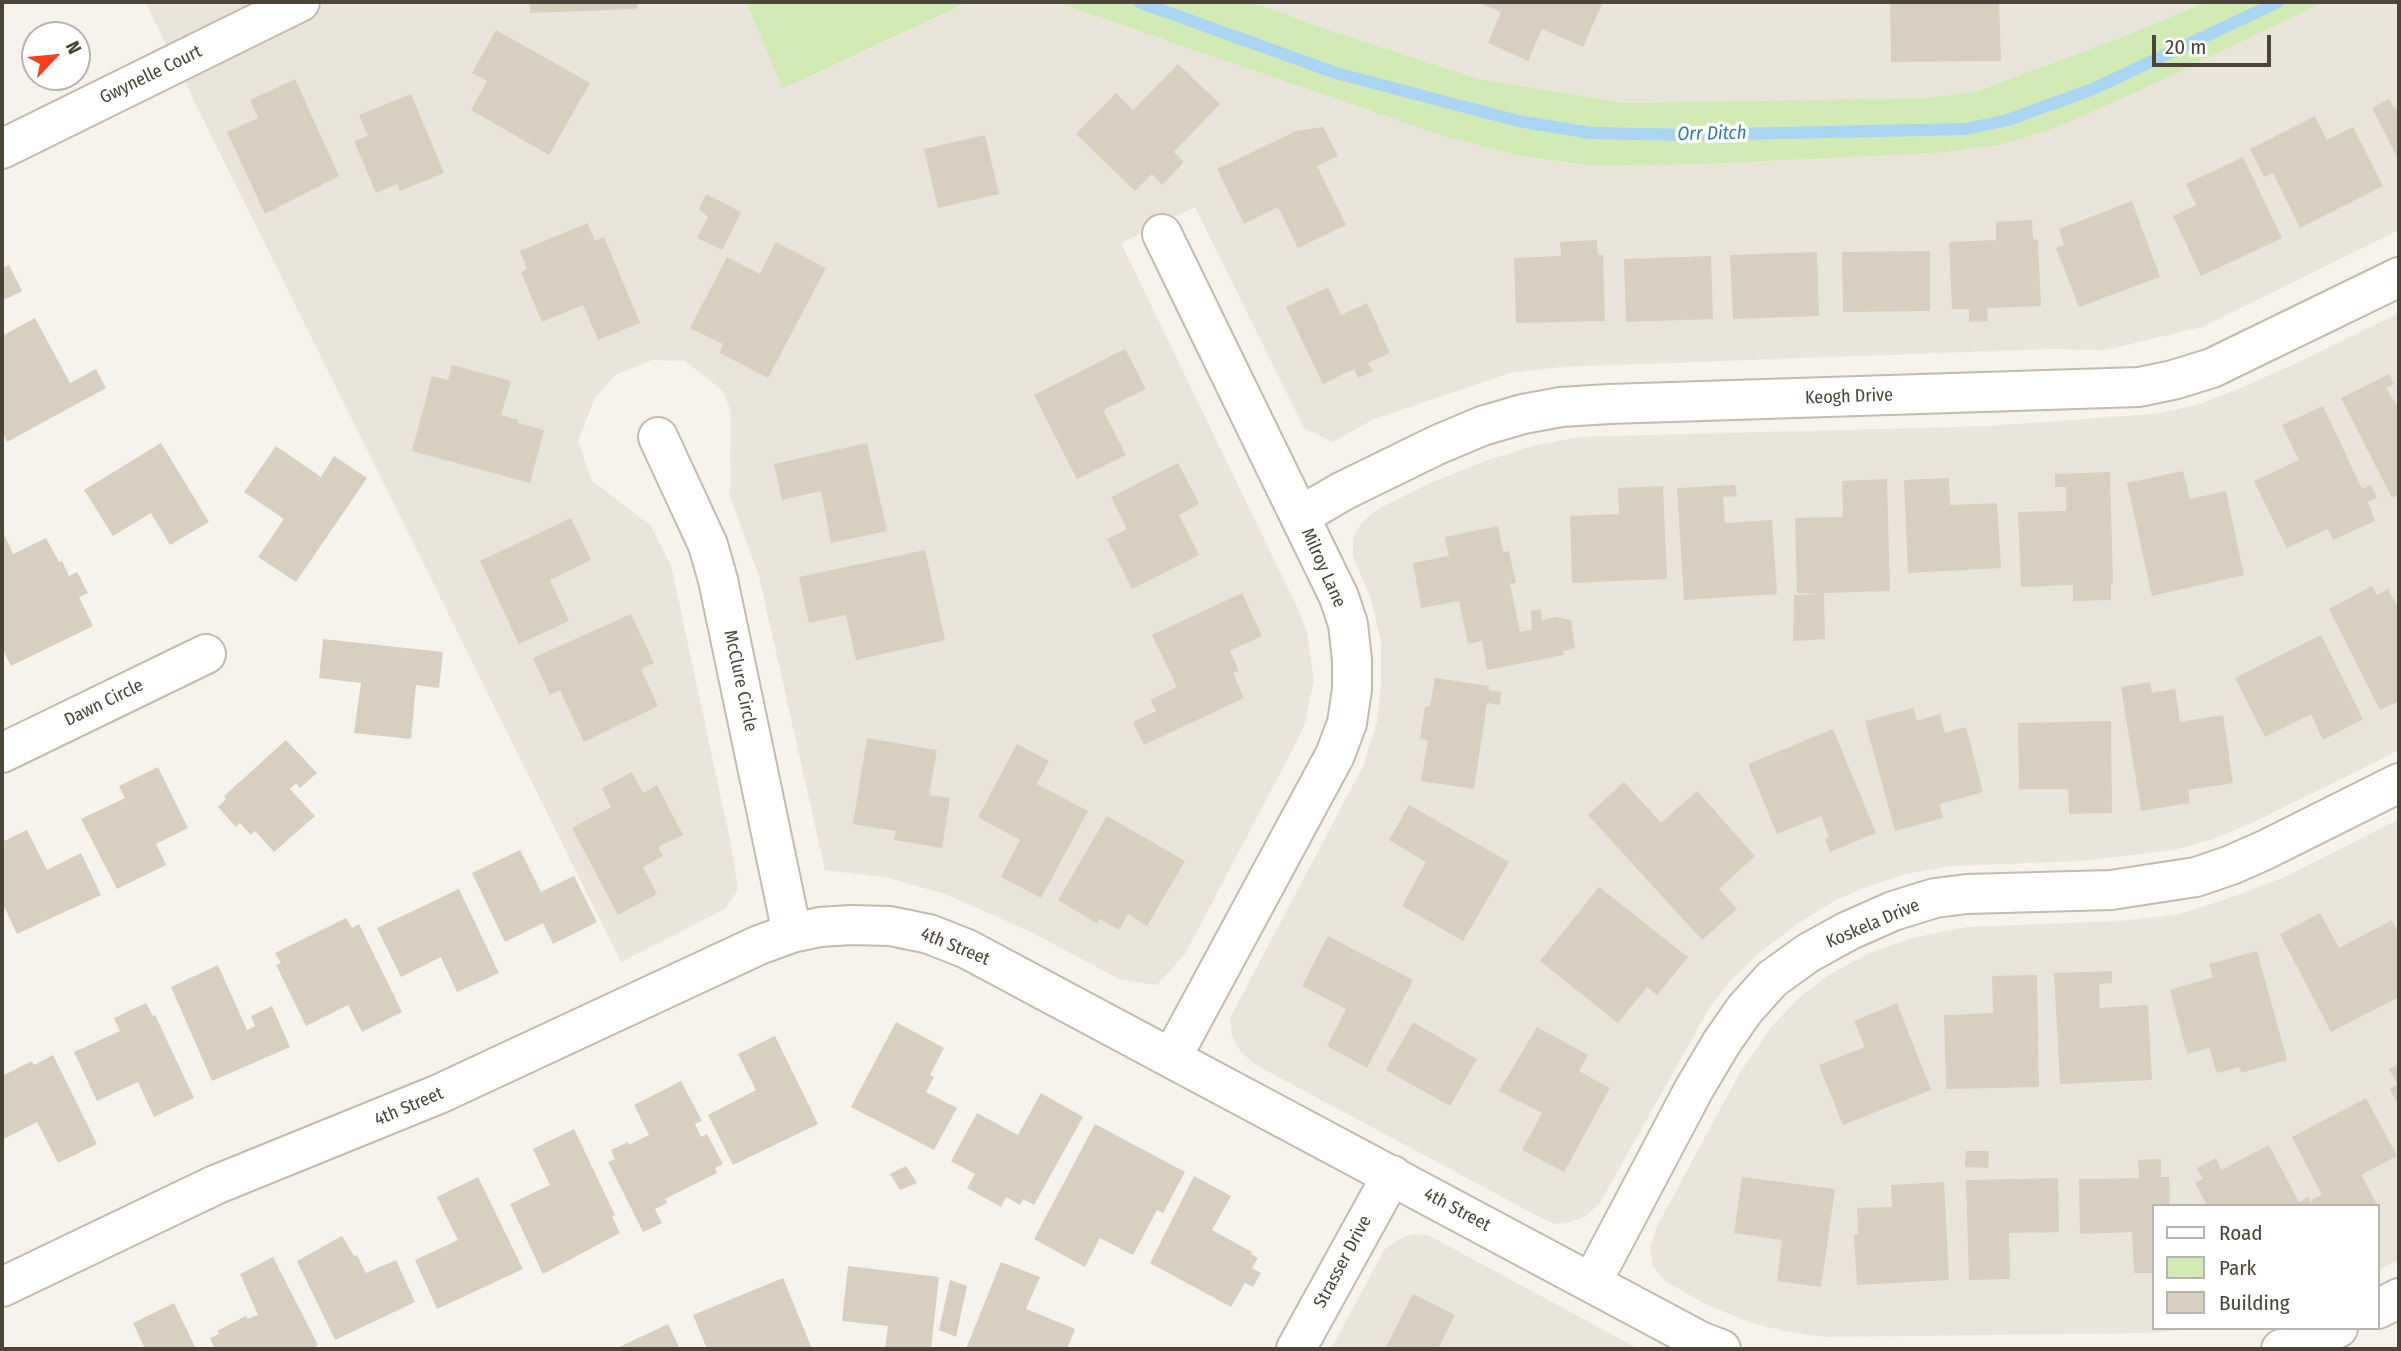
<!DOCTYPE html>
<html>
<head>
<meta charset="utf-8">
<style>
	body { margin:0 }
	#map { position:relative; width:2401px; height:1351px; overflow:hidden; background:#f6f3ec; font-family:"Fira Sans Condensed",sans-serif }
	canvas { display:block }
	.frame { position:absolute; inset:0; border:4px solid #4b4439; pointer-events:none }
	.legend { position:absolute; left:2152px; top:1204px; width:228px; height:126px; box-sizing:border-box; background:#fff; border:2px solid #b7b4b0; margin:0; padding:9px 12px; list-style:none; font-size:21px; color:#4b4439 }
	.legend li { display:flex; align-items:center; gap:14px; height:35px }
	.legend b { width:35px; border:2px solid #b7b4b0 }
	.north { position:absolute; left:21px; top:21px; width:70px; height:70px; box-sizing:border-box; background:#fff; border:2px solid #b7b4b0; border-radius:50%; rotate:64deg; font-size:19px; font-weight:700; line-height:28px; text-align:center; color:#4b4439 }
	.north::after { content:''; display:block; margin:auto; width:24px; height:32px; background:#fc3f1d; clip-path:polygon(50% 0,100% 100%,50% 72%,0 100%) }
	.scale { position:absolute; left:2152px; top:35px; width:119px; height:32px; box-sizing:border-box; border:4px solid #4b4439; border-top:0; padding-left:9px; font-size:21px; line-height:24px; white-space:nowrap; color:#4b4439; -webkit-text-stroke:5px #fff; paint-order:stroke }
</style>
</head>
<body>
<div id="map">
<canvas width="2401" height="1351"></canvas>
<div class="frame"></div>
<ul class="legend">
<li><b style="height:9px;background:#fff"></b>Road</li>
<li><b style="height:19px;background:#d2eab5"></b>Park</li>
<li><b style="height:19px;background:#d8cfc1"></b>Building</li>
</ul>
<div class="north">N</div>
<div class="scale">20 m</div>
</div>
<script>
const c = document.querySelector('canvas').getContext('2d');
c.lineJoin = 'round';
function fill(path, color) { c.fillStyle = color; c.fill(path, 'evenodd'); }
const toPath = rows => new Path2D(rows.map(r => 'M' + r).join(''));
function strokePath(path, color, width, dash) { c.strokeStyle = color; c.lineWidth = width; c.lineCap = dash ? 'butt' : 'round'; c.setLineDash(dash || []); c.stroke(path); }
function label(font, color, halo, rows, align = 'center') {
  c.font = font + ' "Fira Sans Condensed",sans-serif'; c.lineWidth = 7; c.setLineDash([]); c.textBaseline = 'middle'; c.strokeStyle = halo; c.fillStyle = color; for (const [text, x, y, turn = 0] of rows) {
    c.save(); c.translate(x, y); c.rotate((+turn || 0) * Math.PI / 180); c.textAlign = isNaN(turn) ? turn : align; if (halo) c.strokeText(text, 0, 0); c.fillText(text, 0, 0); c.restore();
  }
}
const residential = toPath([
	[145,2,746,2,784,89,970,2,1055,2,1446,137,1521,156,1593,166,1703,164,1939,153,1999,145,2050,130,2124,98,2325,2,2399,2,2399,230,2202,327,2105,350,2049,349,1885,355,1561,367,1510,373,1374,419,1333,442,1304,428,1195,207,1121,243,1298,609,1307,632,1314,680,1305,723,1296,743,1185,954,1157,985,1121,980,1031,932,948,895,889,878,825,870,759,576,730,496,731,412,723,391,685,361,652,360,615,375,595,398,578,441,592,481,650,525,671,565,732,850,738,890,725,909,621,962],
	[1252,2,2206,2,2130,34,1975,92,1923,98,1627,103,1479,79,1323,28],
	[2399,313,2399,750,2256,821,2214,839,2174,850,2082,861,1951,866,1906,874,1869,886,1836,900,1803,920,1764,949,1731,980,1710,1007,1600,1203,1585,1217,1570,1222,1556,1224,1545,1220,1256,1065,1240,1051,1232,1035,1230,1018,1363,766,1377,722,1381,684,1381,642,1371,599,1353,556,1353,539,1361,523,1380,508,1430,483,1488,460,1532,446,1578,437,1988,426,2154,414,2197,405,2238,389,2299,362],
	[2399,819,2399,1260,2378,1270,2378,1206,2154,1206,2154,1328,2208,1328,2145,1333,1825,1337,1784,1331,1752,1323,1707,1305,1665,1281,1653,1266,1650,1248,1656,1228,1739,1074,1772,1026,1799,998,1827,976,1869,953,1912,938,1966,927,2119,921,2179,914,2230,898,2287,876],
	[1413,1234,1428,1235,1639,1349,1331,1349,1384,1250,1399,1239]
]);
const green = toPath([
	[746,2,969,2,783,89],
	[1055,2,1252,2,1323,28,1479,79,1627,103,1923,98,1975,92,2130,34,2206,2,2325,2,2124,98,2050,130,1999,145,1939,153,1703,164,1593,166,1521,156,1446,137]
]);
const stream = toPath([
	[1139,2,1336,73,1518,121,1591,133,1689,135,1965,129,2008,120,2093,89,2278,2]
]);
const building = toPath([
	[530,2,637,2,637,9,530,13],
	[1477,2,1603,2,1583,47,1542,29,1528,61,1488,43,1501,12],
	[1890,2,1999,2,2001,61,1891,62],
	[496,30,590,83,549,155,471,110,487,81,472,73],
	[1178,64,1220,104,1174,152,1184,162,1162,185,1152,174,1135,191,1076,134,1116,93,1133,110],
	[295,79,339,176,265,214,227,132,258,118,250,100],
	[411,94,444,173,400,191,397,184,376,193,354,141,368,136,359,115],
	[2389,99,2395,109,2399,107,2399,161,2372,108],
	[2315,116,2327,140,2353,127,2383,186,2300,228,2273,173,2264,177,2250,149],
	[1323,127,1338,156,1317,166,1346,225,1298,248,1278,207,1244,224,1217,169,1296,131],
	[985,135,999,194,938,208,924,149],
	[2243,157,2282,238,2201,276,2173,216,2196,205,2186,184],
	[706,194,741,212,722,250,697,238,708,217,699,209],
	[2132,201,2160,277,2079,307,2056,248,2064,245,2059,229],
	[2032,220,2033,239,2038,240,2041,306,1987,308,1988,321,1969,322,1969,309,1952,309,1949,242,1996,240,1996,222],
	[588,223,595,241,604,237,640,323,598,340,583,305,542,322,521,272,527,269,520,251],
	[1597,240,1598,255,1603,255,1605,321,1516,323,1514,258,1561,256,1560,242],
	[776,242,826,268,768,378,720,353,723,344,690,328,727,257,760,274],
	[1930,251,1930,311,1843,312,1842,252],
	[1817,252,1819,316,1733,319,1730,255],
	[1711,256,1713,319,1626,322,1624,259],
	[9,265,22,291,2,301,2,268],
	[1328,287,1341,315,1367,303,1390,353,1368,363,1373,371,1358,378,1354,369,1323,384,1286,307],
	[35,318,70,383,96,369,106,388,7,442,2,432,2,336],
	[1125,349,1146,389,1103,410,1126,455,1077,479,1034,395],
	[452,365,511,381,501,415,519,420,518,423,544,430,530,483,412,451,432,376,448,380],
	[2389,374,2394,384,2386,388,2399,409,2399,495,2392,498,2341,398],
	[2323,406,2362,489,2371,485,2377,498,2368,502,2375,521,2333,540,2328,529,2287,548,2254,481,2299,460,2282,425],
	[161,443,209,522,170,545,151,513,113,536,84,490],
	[867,443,887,531,831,543,821,491,782,500,774,464],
	[276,446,321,477,334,456,367,478,296,582,258,557,284,519,244,492],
	[1178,463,1199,504,1179,515,1199,555,1132,589,1107,539,1127,529,1111,497],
	[2183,471,2190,499,2226,491,2244,575,2152,596,2127,483],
	[2110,472,2113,583,2111,583,2111,600,2073,601,2073,585,2021,587,2018,512,2066,511,2066,487,2055,487,2055,474],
	[1949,478,1950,505,1997,503,2001,568,1908,573,1904,480],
	[1887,479,1890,591,1824,593,1825,639,1793,641,1794,595,1821,594,1797,593,1795,518,1843,517,1842,481],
	[1735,485,1737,496,1723,497,1725,523,1772,520,1777,594,1684,600,1677,488],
	[1663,486,1667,579,1572,583,1570,516,1619,514,1618,488],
	[571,518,591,560,550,580,569,621,519,644,480,561],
	[1498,526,1503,552,1509,551,1516,583,1510,584,1520,632,1532,630,1531,611,1541,609,1542,620,1556,617,1571,620,1575,648,1563,651,1564,655,1487,670,1482,641,1468,644,1459,601,1421,608,1413,563,1449,556,1445,537],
	[4,534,13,554,46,538,59,562,62,561,69,576,77,572,88,593,79,597,93,626,11,666,2,648,2,535],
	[925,550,945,640,856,660,846,615,809,623,799,577],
	[2372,586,2377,595,2388,589,2399,609,2399,701,2380,710,2329,609],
	[1242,593,1262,636,1230,651,1239,671,1233,673,1244,698,1144,745,1133,722,1156,711,1150,700,1177,687,1152,635],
	[631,614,654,663,641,669,658,706,584,742,560,690,550,695,533,658],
	[2321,635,2363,719,2323,740,2311,714,2265,737,2235,678],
	[323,639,443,652,439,688,416,685,411,739,354,733,361,683,319,678],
	[1435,678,1489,686,1489,690,1501,692,1500,705,1487,703,1474,789,1421,781,1428,740,1420,739,1425,707,1430,706],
	[2150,682,2152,693,2175,689,2180,722,2223,715,2233,783,2188,790,2190,803,2141,811,2121,687],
	[1913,708,1917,721,1940,714,1945,733,1966,727,1983,792,1940,804,1943,818,1895,831,1865,721],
	[2111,721,2112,813,2069,814,2068,789,2019,789,2018,723],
	[1833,729,1876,833,1830,852,1825,839,1829,837,1821,816,1777,834,1748,764],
	[867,738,937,750,929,795,950,798,942,848,894,840,896,831,853,824],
	[286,740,317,773,300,788,296,783,290,789,315,816,274,852,255,831,251,835,240,823,236,827,218,807,226,799,224,796],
	[1017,744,1049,761,1037,784,1088,811,1041,898,1001,877,1020,840,978,817],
	[158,767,188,828,156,844,166,865,117,889,81,819,125,798,119,786],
	[632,772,643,793,657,785,683,835,658,847,663,856,643,867,657,894,618,915,572,828,611,807,602,788],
	[1624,782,1661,823,1697,791,1755,856,1719,889,1737,909,1702,940,1588,815],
	[1409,805,1509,862,1463,941,1402,906,1426,862,1389,840],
	[1107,816,1185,861,1147,926,1128,914,1119,930,1100,919,1097,923,1095,922,1058,900],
	[27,830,47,870,81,853,101,895,17,934,2,902,2,842],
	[520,850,541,892,574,876,597,922,553,944,543,923,505,942,472,873],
	[1599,887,1688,957,1657,995,1647,987,1618,1023,1540,961],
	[459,889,499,973,457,992,441,957,401,977,377,928],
	[2320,913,2339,948,2392,920,2399,934,2399,997,2331,1032,2280,934],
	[346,918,352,928,359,924,402,1012,362,1032,348,1005,306,1026,276,965,281,963,275,953],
	[1328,936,1413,980,1367,1068,1327,1046,1346,1009,1302,986],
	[2257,951,2287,1060,2241,1073,2239,1067,2217,1073,2209,1048,2187,1054,2170,990,2213,977,2209,964],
	[218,965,247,1030,255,1026,251,1016,272,1006,290,1047,212,1081,171,987],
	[2112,971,2112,983,2099,984,2100,1008,2148,1005,2152,1080,2060,1084,2054,973],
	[2037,975,2039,1087,1946,1089,1944,1015,1993,1013,1992,976],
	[146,1003,153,1016,155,1015,194,1098,154,1117,138,1082,97,1101,74,1052,120,1031,114,1018],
	[1897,1003,1931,1090,1843,1125,1819,1065,1865,1047,1854,1021],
	[896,1022,944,1048,930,1075,934,1077,926,1092,957,1108,934,1150,851,1107],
	[1413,1022,1477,1059,1450,1106,1386,1070],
	[1537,1027,1588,1055,1579,1071,1610,1088,1564,1172,1522,1150,1542,1113,1499,1091],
	[775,1036,818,1124,733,1165,708,1115,756,1090,738,1054],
	[53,1055,97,1144,58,1163,37,1122,2,1140,2,1076,32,1061,34,1065],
	[2399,1064,2399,1107,2390,1089,2397,1084,2389,1069],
	[681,1081,702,1121,695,1124,701,1137,707,1134,723,1164,715,1168,717,1173,665,1199,667,1203,655,1209,662,1223,643,1232,608,1162,615,1159,611,1150,628,1142,629,1145,649,1135,634,1105],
	[1041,1093,1083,1117,1034,1205,1023,1199,1020,1205,1006,1197,1001,1207,967,1188,975,1174,951,1161,977,1113,1018,1135],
	[2366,1098,2397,1156,2361,1175,2378,1206,2314,1206,2311,1200,2322,1195,2292,1137],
	[1095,1124,1185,1172,1163,1213,1157,1210,1133,1255,1100,1238,1085,1267,1034,1239],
	[574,1129,615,1215,612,1216,620,1233,543,1274,510,1204,550,1185,533,1149],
	[2269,1145,2299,1202,2308,1197,2313,1206,2207,1206,2195,1182,2203,1179,2197,1168,2216,1158,2221,1170],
	[1966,1151,1989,1151,1988,1168,1965,1167],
	[2161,1159,2161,1177,2169,1177,2170,1206,2154,1206,2154,1273,2134,1273,2132,1232,2080,1234,2079,1179,2139,1178,2138,1160],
	[906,1166,917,1183,900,1190,890,1174],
	[1194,1176,1231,1196,1212,1230,1252,1252,1251,1254,1258,1258,1252,1268,1261,1273,1253,1287,1245,1283,1231,1307,1150,1263],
	[478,1177,523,1269,437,1309,415,1260,458,1240,437,1197],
	[1742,1177,1835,1189,1821,1287,1777,1281,1782,1240,1734,1233],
	[2058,1178,2059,1232,2009,1233,2010,1279,1969,1280,1966,1180],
	[1944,1182,1949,1280,1857,1285,1854,1235,1858,1234,1857,1208,1892,1207,1891,1185],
	[342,1236,354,1256,357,1255,366,1273,396,1260,415,1302,335,1340,297,1261],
	[273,1257,318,1345,312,1349,215,1349,210,1338,219,1334,217,1331,246,1316,247,1319,258,1315,240,1274],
	[1001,1262,1040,1277,1026,1309,1075,1329,1067,1349,966,1349],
	[848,1266,939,1277,931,1349,885,1349,888,1326,842,1321],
	[783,1278,812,1349,707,1349,693,1315],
	[950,1280,967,1286,956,1337,939,1330],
	[1413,1294,1455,1315,1438,1349,1385,1349],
	[174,1303,196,1349,145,1349,133,1323],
	[668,1324,680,1349,615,1349]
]);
const street = toPath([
	[2,149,300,2],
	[1162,234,1339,597,1348,624,1352,660,1352,689,1347,723,1335,755,1172,1057],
	[658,437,708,545,718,580,792,933],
	[1300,516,1343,491,1437,445,1482,426,1523,414,1561,407,1609,404,2139,387,2173,380,2212,368,2399,277],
	[2,753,206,654],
	[1592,1282,1694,1089,1722,1042,1745,1009,1772,979,1808,953,1848,931,1893,911,1935,898,1967,894,2111,890,2196,877,2231,865,2265,850,2399,783],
	[2,1287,215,1185,439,1094,759,945,792,933,820,927,851,925,890,926,929,934,967,949,1700,1341,1721,1349],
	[2378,1309,2399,1298],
	[1296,1349,1392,1175],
	[2281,1349,2309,1342,2338,1328]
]);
const streetNames = [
	["Gwynelle Court",151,75,-26],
	["Keogh Drive",1849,397,-2],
	["Milroy Lane",1323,568,66],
	["McClure Circle",740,681,78],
	["Dawn Circle",104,703,-26],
	["Koskela Drive",1873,924,-23],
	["4th Street",955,947,22],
	["4th Street",409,1107,-23],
	["4th Street",1457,1210,28],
	["Strasser Drive",1343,1262,-62]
];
const waterNames = [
	["Orr Ditch",1712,134,-1]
];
fill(residential, '#eae5da');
fill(green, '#d2eab5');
strokePath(stream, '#a9d4f2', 12);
fill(building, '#d8cfc1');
strokePath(street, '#c2bbae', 42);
strokePath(street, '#fff', 38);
label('18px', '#4b4439', '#fff', streetNames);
label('italic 19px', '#2e7ab2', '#fff', waterNames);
</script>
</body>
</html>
